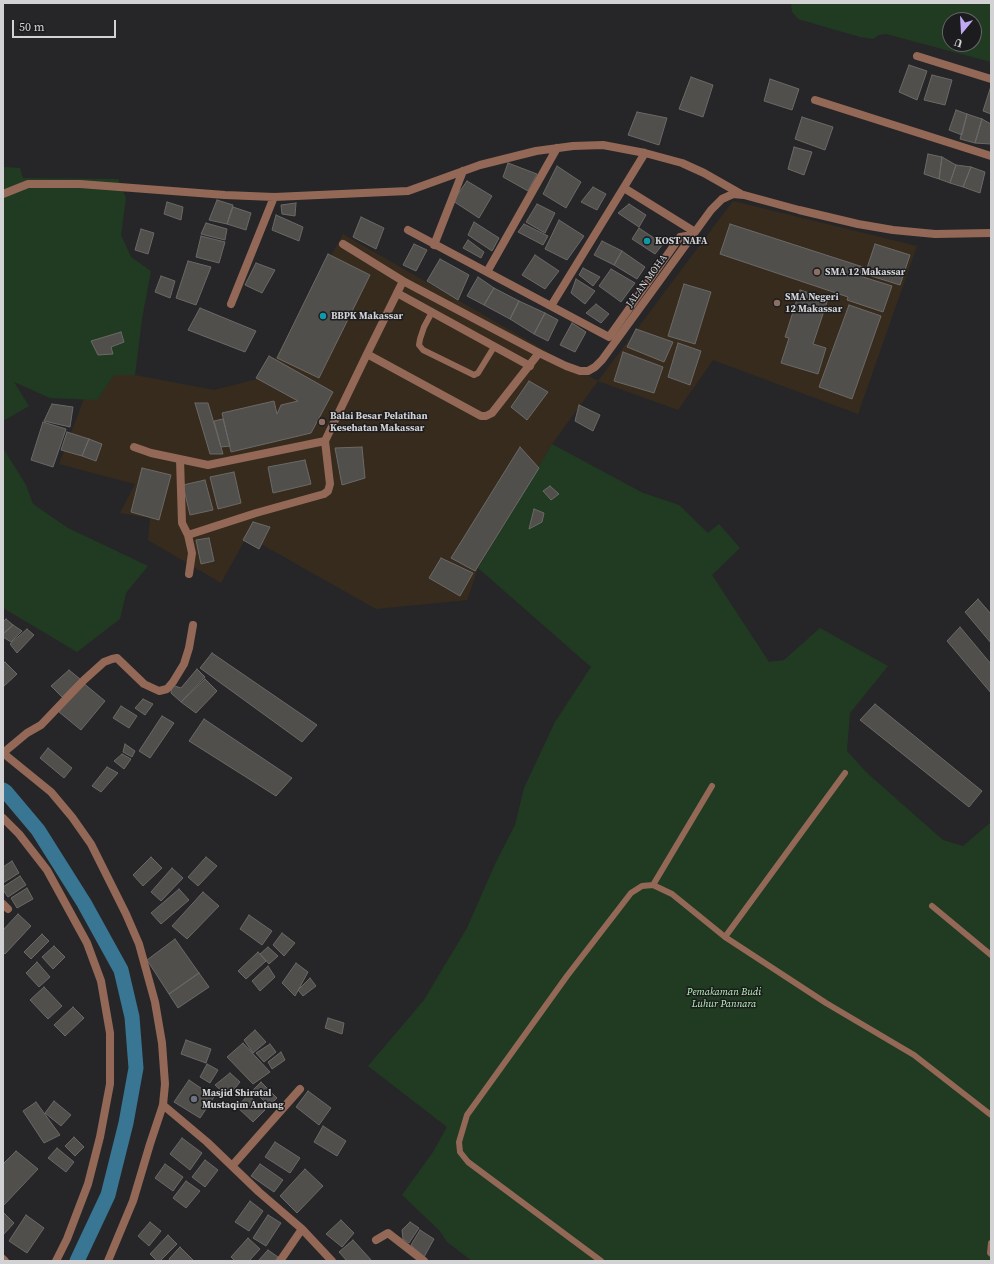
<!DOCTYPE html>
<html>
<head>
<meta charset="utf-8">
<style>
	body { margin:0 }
	#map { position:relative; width:994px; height:1264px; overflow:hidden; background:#262628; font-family:"Source Serif 4",serif }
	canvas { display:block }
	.frame { position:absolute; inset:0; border:4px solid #d2d2d4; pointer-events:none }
	.north { position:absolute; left:942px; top:12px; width:40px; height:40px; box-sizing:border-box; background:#1c1c1f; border:1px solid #656567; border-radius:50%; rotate:198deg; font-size:11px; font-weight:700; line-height:16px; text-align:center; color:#d2d2d4 }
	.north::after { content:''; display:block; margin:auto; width:14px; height:18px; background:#c0a8f3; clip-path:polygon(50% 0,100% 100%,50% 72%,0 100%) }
	.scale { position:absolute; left:12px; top:20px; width:104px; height:18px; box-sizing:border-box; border:2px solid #d2d2d4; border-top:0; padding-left:5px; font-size:12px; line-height:14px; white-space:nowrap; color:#d2d2d4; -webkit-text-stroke:3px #1c1c1f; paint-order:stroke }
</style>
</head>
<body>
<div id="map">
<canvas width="994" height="1264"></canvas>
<div class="frame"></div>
<div class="north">U</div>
<div class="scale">50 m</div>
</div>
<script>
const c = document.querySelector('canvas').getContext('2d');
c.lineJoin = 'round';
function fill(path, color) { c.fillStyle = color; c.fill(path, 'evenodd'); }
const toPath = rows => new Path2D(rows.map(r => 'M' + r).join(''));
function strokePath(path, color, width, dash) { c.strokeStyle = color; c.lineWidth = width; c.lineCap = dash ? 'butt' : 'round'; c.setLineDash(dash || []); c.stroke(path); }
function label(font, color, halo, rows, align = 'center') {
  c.font = font + ' "Source Serif 4",serif'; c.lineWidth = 3; c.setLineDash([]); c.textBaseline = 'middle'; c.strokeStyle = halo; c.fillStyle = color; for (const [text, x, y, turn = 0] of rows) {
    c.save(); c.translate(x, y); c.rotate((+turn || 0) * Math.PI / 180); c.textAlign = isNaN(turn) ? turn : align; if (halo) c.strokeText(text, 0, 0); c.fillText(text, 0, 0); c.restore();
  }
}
const education = toPath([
	[733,201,917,246,858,414,713,360,678,410,598,381,552,444,478,568,467,600,376,609,247,536,221,583,148,540,150,518,120,513,135,484,59,464,84,399,97,399,114,375,135,375,214,390,265,377,343,234,598,381]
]);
const green = toPath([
	[791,3,991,3,991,62,886,34,879,35,873,39,860,37,798,19,792,12],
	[950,20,974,20,974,44,950,44],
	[3,167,20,168,23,178,118,179,126,198,121,235,131,257,151,271,142,319,135,375,114,375,97,400,50,398,14,382,29,406,3,421],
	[552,444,643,493,679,505,708,533,719,524,740,548,712,575,769,662,784,660,820,628,888,666,850,713,847,751,867,773,943,840,963,846,991,822,991,1261,472,1261,447,1242,439,1230,402,1195,433,1152,447,1127,368,1066,424,1000,467,928,496,862,515,825,524,788,555,722,591,667,478,568],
	[3,448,26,485,33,504,68,528,148,566,126,593,120,619,77,652,3,608]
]);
const canal = toPath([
	[3,790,6,792,38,830,84,903,121,970,132,1017,136,1068,126,1123,108,1195,77,1261]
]);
const building = toPath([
	[909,65,927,71,917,100,899,92,909,65],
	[932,75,952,80,945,105,924,100,932,75],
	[691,77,713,85,703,117,679,109,691,77],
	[770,79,799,89,792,110,764,101,770,79],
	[991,86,991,114,983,111,991,86],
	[956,110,967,114,962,135,949,130,956,110],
	[637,112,667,118,659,145,628,135,637,112],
	[967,114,982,119,975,143,960,139,967,114],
	[802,117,833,127,825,150,795,139,802,117],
	[982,119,991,124,991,144,975,143,982,119],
	[794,147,812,152,804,175,788,169,794,147],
	[928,154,942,157,939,179,924,174,928,154],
	[942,157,956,165,950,183,939,179,942,157],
	[508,163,537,174,528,191,503,177,508,163],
	[956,165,971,167,963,187,950,183,956,165],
	[557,166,581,182,566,208,543,194,557,166],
	[971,167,985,172,980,193,963,187,971,167],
	[467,181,492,196,479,218,453,201,467,181],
	[593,187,606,194,597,210,581,202,593,187],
	[217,200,233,205,227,224,209,220,217,200],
	[167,202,183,207,181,220,164,214,167,202],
	[296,203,295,216,282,214,281,205,296,203],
	[537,204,555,213,545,233,526,222,537,204],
	[629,204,646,215,639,227,618,213,629,204],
	[233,207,251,213,246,230,227,224,233,207],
	[276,215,303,227,299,241,272,230,276,215],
	[361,217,384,228,376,249,353,237,361,217],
	[559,220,584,236,567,260,545,249,559,220],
	[474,222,499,238,492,251,468,235,474,222],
	[206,223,227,229,225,240,201,234,206,223],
	[524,224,548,236,543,245,518,232,524,224],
	[730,224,863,267,860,276,892,286,883,312,847,300,848,297,720,254,730,224],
	[639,228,663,244,655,254,632,239,639,228],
	[141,229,154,233,148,254,135,250,141,229],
	[201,236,225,242,219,263,196,257,201,236],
	[468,240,484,252,481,258,463,248,468,240],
	[602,241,622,251,614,265,594,255,602,241],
	[414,244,427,250,416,271,403,265,414,244],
	[875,244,910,255,900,285,865,274,875,244],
	[622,251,645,267,637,279,614,265,622,251],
	[328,254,370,275,319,378,277,358,328,254],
	[535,255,559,271,545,289,522,275,535,255],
	[440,259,469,275,458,300,427,281,440,259],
	[188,261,211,267,196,305,176,298,188,261],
	[256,263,275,270,262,293,245,285,256,263],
	[583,268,600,277,593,286,579,275,583,268],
	[611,269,635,283,621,302,599,286,611,269],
	[161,276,175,281,170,298,155,292,161,276],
	[478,277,494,288,484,305,467,296,478,277],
	[576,279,595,291,585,304,571,293,576,279],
	[684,284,711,292,695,344,668,336,684,284],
	[494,288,519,301,510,319,484,305,494,288],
	[800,290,828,299,813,344,826,348,818,374,781,363,789,338,785,337,800,290],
	[519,301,545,313,534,334,510,319,519,301],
	[596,304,609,314,601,323,586,313,596,304],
	[849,305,881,316,852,399,819,387,849,305],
	[200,308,256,331,245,352,188,330,200,308],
	[545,313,558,320,548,341,534,334,545,313],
	[572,323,586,332,575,352,560,345,572,323],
	[636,329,673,342,664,362,627,347,636,329],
	[121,332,124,342,111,347,113,354,98,355,91,341,121,332],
	[678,343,701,351,690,385,668,377,678,343],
	[623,352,663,367,654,393,614,381,623,352],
	[269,356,333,392,311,433,231,452,222,413,274,401,277,414,281,405,298,401,256,378,269,356],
	[529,381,548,392,527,420,511,407,529,381],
	[195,403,208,403,223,454,210,454,195,403],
	[52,404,73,407,70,427,44,421,52,404],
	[579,405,600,415,593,431,575,421,579,405],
	[223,419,230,446,221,447,214,421,223,419],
	[43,422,66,429,53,467,31,460,43,422],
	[67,432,89,439,82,456,61,450,67,432],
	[89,439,102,444,96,461,82,456,89,439],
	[362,447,365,478,342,485,335,448,362,447],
	[520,447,539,468,475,571,451,558,520,447],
	[305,460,311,484,273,493,268,467,305,460],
	[142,468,171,475,159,520,131,512,142,468],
	[234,472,241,503,218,509,210,477,234,472],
	[205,480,213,510,190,515,183,485,205,480],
	[550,486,559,494,551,500,543,491,550,486],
	[534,509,544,513,542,522,529,529,534,509],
	[253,522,270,527,259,549,243,540,253,522],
	[209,538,214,561,201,564,196,540,209,538],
	[441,558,473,573,460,596,429,578,441,558],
	[978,599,991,614,991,643,965,612,978,599],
	[6,619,13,625,3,634,3,622,6,619],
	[13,625,22,631,11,642,3,637,3,634,13,625],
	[960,627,991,664,991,693,947,641,960,627],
	[27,629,34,635,17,653,10,644,27,629],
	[212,653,317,725,302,742,200,668,212,653],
	[5,662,17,674,3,687,3,664,5,662],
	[197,669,205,677,181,702,171,693,172,685,181,688,197,669],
	[69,670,80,679,62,697,51,686,69,670],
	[205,679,217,691,196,713,181,702,205,679],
	[82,682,105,701,81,730,59,712,82,682],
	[143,699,153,704,145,715,135,708,143,699],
	[875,704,982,791,969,807,860,720,875,704],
	[121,706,137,716,129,728,113,718,121,706],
	[162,716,174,723,150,758,139,751,162,716],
	[204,719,292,778,276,796,189,741,204,719],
	[125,744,135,751,132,757,123,752,125,744],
	[48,748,72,768,64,778,40,758,48,748],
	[122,754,131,759,124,769,114,761,122,754],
	[107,767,118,773,101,792,92,786,107,767],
	[151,857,162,868,143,886,133,875,151,857],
	[206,857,217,866,198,886,188,877,206,857],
	[12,861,19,873,3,883,3,867,12,861],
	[172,868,183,878,161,901,151,892,172,868],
	[20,876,26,885,8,897,3,890,3,887,20,876],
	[27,888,33,899,17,908,11,898,27,888],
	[179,889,189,900,161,924,151,913,179,889],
	[203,892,219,906,187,939,172,926,203,892],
	[18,914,31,926,5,954,3,952,3,930,18,914],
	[249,915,272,931,262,945,240,929,249,915],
	[282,933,295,943,284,956,273,945,282,933],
	[42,934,49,941,31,959,24,952,42,934],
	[175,939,199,973,169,994,147,960,175,939],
	[54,946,65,957,53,969,42,957,54,946],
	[268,947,278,956,269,964,260,954,268,947],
	[258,952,266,961,246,979,238,971,258,952],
	[37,962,50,977,39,987,26,973,37,962],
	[296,963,308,972,295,996,282,983,296,963],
	[268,966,275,977,260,991,252,981,268,966],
	[199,973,209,987,178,1008,169,994,199,973],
	[310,978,316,986,303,996,298,990,310,978],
	[44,987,62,1006,48,1019,30,1000,44,987],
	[73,1007,84,1018,65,1036,54,1025,73,1007],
	[328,1018,344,1023,342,1034,325,1028,328,1018],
	[255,1030,266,1042,253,1053,244,1040,255,1030],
	[186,1040,211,1049,206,1063,181,1054,186,1040],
	[243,1043,270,1072,253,1084,227,1057,243,1043],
	[270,1044,276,1052,264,1062,256,1053,270,1044],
	[281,1052,285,1060,272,1069,268,1062,281,1052],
	[207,1064,218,1070,210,1083,200,1077,207,1064],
	[230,1073,240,1082,228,1097,215,1085,230,1073],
	[189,1080,214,1097,200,1118,174,1102,189,1080],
	[261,1082,277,1098,269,1106,253,1090,261,1082],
	[308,1091,331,1108,319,1125,296,1107,308,1091],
	[248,1095,265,1110,253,1122,237,1107,248,1095],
	[54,1101,71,1115,61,1126,45,1113,54,1101],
	[36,1102,60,1135,44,1143,23,1111,36,1102],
	[323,1126,346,1141,337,1156,314,1142,323,1126],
	[74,1137,84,1147,75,1156,65,1146,74,1137],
	[182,1138,202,1153,190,1170,170,1154,182,1138],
	[275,1142,300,1158,290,1173,265,1157,275,1142],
	[57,1148,74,1162,66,1172,48,1158,57,1148],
	[16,1151,38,1169,3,1206,3,1164,16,1151],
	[205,1160,218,1170,205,1187,192,1177,205,1160],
	[165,1164,183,1177,173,1191,155,1178,165,1164],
	[260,1164,283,1180,274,1192,251,1176,260,1164],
	[305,1169,323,1186,297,1213,280,1196,305,1169],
	[186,1181,200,1191,186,1208,173,1198,186,1181],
	[250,1201,263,1211,249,1231,235,1222,250,1201],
	[3,1212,14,1223,3,1235,3,1212],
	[26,1215,44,1228,27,1253,9,1241,26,1215],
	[268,1215,281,1223,266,1246,253,1238,268,1215],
	[341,1220,354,1233,342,1247,326,1234,341,1220],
	[150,1222,161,1231,149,1246,138,1236,150,1222],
	[410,1222,419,1228,409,1243,403,1239,402,1230,410,1222],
	[420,1230,434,1239,424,1257,411,1245,420,1230],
	[168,1235,177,1244,160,1261,157,1261,150,1254,168,1235],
	[248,1238,260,1249,249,1261,235,1261,231,1257,248,1238],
	[353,1240,372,1261,347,1261,339,1252,353,1240],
	[180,1247,194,1261,170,1261,169,1259,180,1247],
	[268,1250,278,1257,275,1261,258,1261,268,1250]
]);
const service = toPath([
	[432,312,424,327,420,339,419,345,423,350,474,375,478,373,494,347],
	[653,885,712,786],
	[932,906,991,955],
	[725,937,845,773],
	[991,1243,990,1253,991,1254],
	[601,1261,468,1162,460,1152,459,1142,467,1115,567,976,631,893,642,886,653,885,672,894,725,937,826,1003,914,1055,991,1115]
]);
const minor = toPath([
	[917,56,991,79],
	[815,100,991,156],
	[624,188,695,232],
	[3,194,28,184,80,184,225,195,274,197,408,191,480,165,536,151,573,146,603,145,645,153,682,163,704,173,741,194],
	[408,230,609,337,680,237,692,235],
	[343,244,403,281,539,353,566,366,580,371,588,371,595,367,602,360,711,210,722,199,733,194,744,195,799,210,858,224,893,230,935,234,991,233],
	[434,245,463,171],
	[487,272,557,148],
	[397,293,530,366],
	[231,304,274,197],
	[551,306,645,153],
	[367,354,403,281],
	[134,447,151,453,208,465,325,441],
	[180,459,182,523,188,535,192,553,189,574],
	[188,535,256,513,324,494,328,491,330,484,325,441,367,354,481,416,486,416,492,413,539,353],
	[3,753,51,792,72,817,91,844,126,914,139,944,155,1002,162,1043,165,1084,163,1105,150,1144,133,1201,108,1261],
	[3,753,27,733,41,725,84,680,104,662,112,659,117,658,144,684,159,691,167,689,173,682,184,664,189,648,193,625],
	[3,818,19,834,47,870,87,943,101,981,110,1033,110,1084,100,1137,88,1184,67,1239,56,1261],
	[3,904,8,909],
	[163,1105,207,1142,259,1192,302,1229,332,1261],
	[232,1166,300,1089],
	[376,1240,388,1233,424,1261],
	[280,1261,302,1229]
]);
const tertiary = toPath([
	[3,1259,5,1261]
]);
const markers = [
	[647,241,4,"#0f9aa8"],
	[817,272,4,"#8d6e63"],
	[777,303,4,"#8d6e63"],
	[323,316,4,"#0f9aa8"],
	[322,422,4,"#8d6e63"],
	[194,1099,4,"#6b7280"]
];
const poiNames = [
	["KOST NAFA",655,241],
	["SMA 12 Makassar",825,272],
	["SMA Negeri",785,297],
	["12 Makassar",785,309],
	["BBPK Makassar",331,316],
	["Balai Besar Pelatihan",330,416],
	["Kesehatan Makassar",330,428],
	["Masjid Shiratal",202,1093],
	["Mustaqim Antang",202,1105]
];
const streetNames = [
	["JALAN MOHA",647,281,-54]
];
const parkNames = [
	["Pemakaman Budi",724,992],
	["Luhur Pannara",724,1004]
];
fill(education, '#372b1d');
fill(green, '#203b21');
strokePath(canal, '#387693', 15);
fill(building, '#504f4c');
strokePath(building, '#6b6967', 1);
strokePath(service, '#946857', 6);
strokePath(minor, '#946857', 8);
strokePath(tertiary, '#946857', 8);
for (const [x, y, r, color] of markers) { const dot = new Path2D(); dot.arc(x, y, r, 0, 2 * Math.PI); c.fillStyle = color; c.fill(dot); strokePath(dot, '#1c1c1f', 1.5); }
label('bold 10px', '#d2d2d4', '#1c1c1f', poiNames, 'left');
label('10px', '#d2d2d4', '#1c1c1f', streetNames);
label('italic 10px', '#b5f6b6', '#1c1c1f', parkNames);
</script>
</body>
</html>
